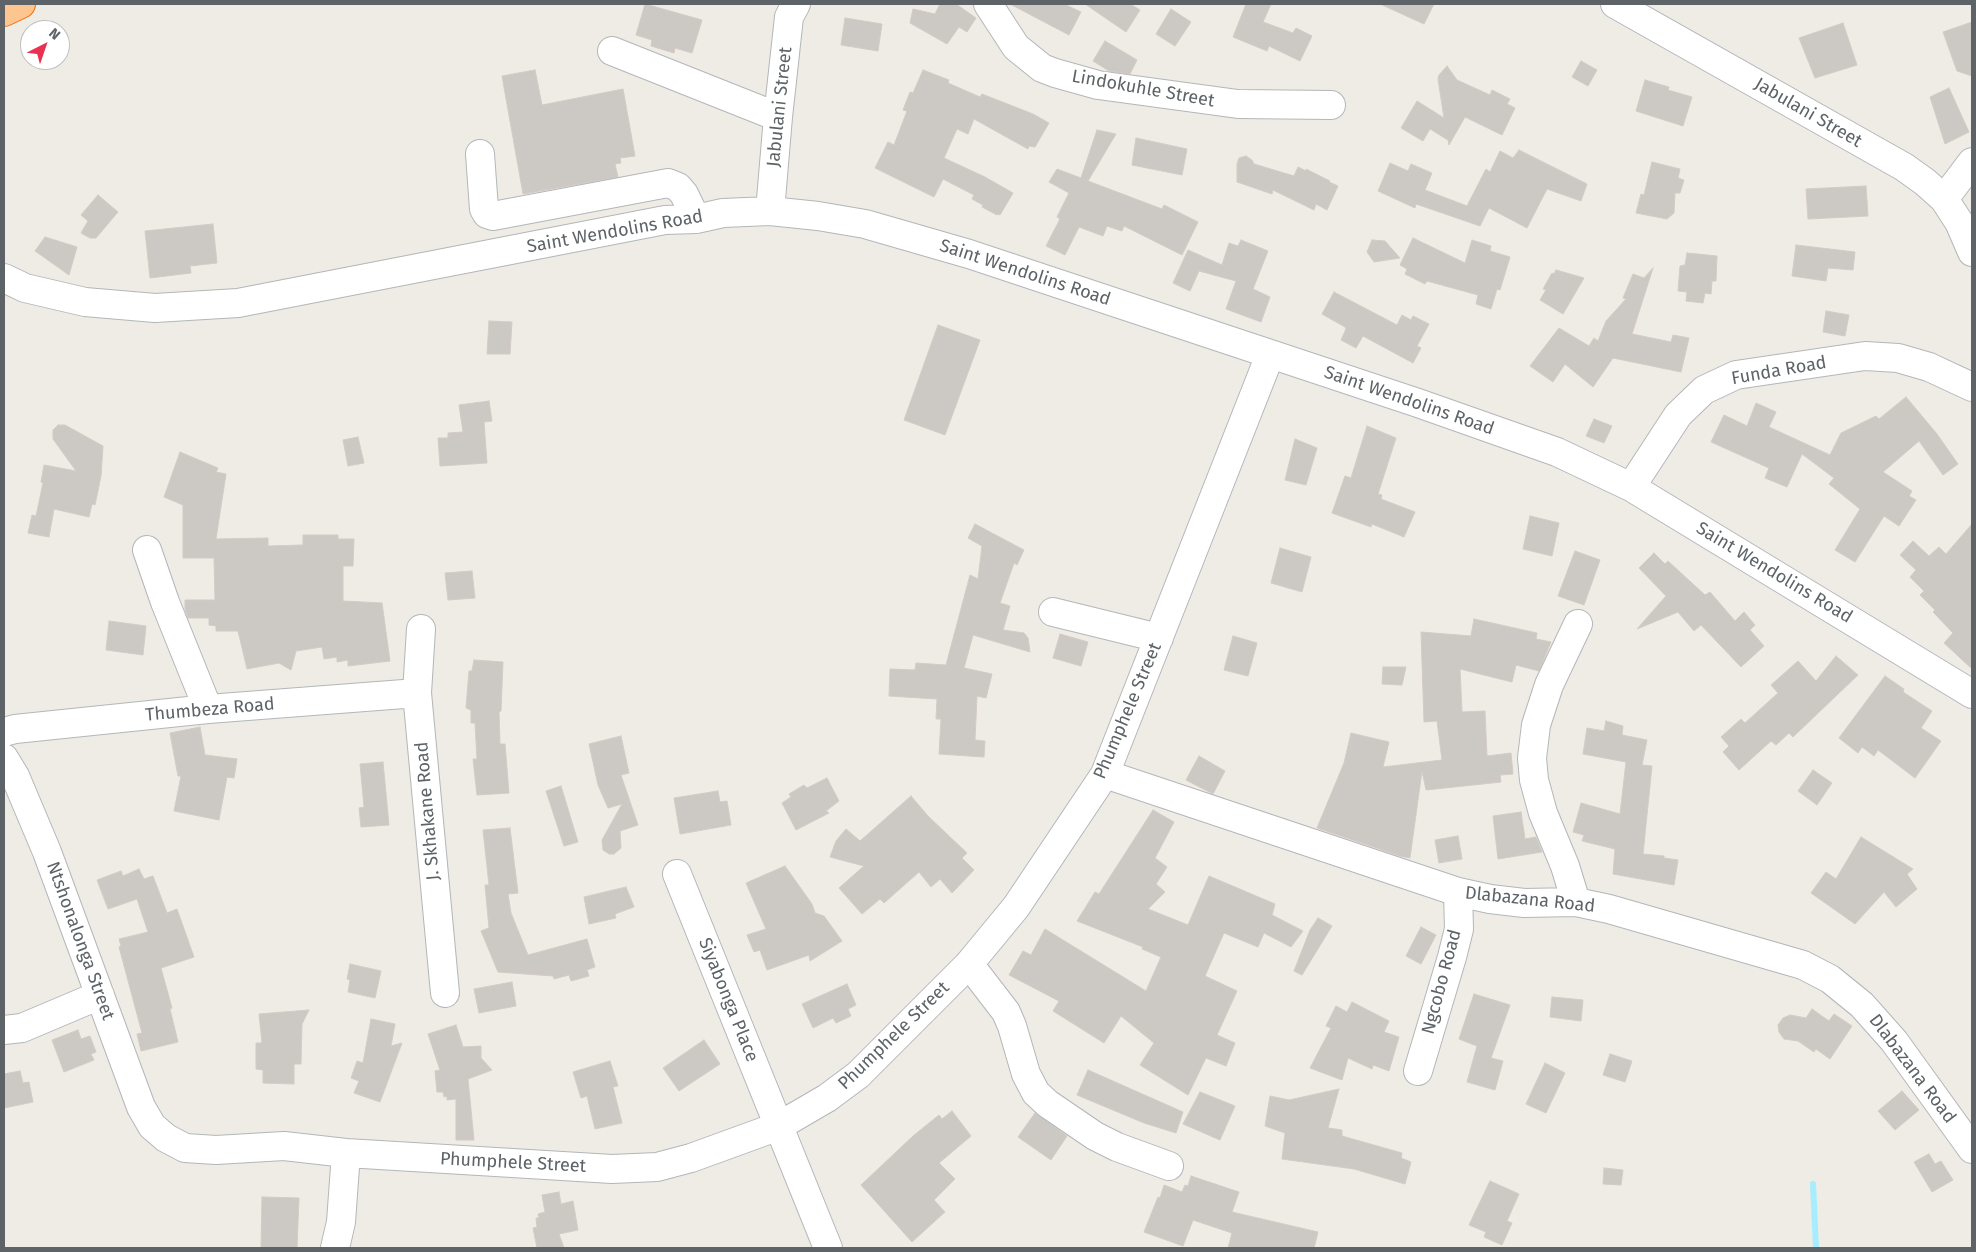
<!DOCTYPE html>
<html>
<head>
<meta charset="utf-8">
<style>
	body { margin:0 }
	#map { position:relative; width:1976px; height:1252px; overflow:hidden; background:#efebe5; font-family:"Fira Sans",sans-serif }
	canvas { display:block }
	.frame { position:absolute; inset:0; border:5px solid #5d6366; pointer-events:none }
	.north { position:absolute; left:20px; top:20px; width:50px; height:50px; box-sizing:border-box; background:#fff; border:1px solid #bec1c2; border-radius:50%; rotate:41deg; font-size:14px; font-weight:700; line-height:20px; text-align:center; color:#5d6366 }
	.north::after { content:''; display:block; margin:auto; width:18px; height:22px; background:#ea3151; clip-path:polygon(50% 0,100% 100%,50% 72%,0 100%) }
</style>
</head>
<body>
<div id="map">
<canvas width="1976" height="1252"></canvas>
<div class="frame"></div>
<div class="north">N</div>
</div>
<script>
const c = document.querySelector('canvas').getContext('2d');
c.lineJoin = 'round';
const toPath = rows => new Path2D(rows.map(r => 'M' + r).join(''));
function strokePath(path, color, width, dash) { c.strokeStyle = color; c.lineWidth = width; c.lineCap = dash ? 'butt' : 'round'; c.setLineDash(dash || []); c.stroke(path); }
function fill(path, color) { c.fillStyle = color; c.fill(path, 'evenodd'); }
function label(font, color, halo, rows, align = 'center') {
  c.font = font + ' "Fira Sans",sans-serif'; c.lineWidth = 4; c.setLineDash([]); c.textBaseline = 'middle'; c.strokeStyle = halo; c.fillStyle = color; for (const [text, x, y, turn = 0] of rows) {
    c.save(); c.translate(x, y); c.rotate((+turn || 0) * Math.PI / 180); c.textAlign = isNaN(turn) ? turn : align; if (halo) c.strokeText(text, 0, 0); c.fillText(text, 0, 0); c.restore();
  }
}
const stream = toPath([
	[1813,1184,1816,1248]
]);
const building = toPath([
	[645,4,702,20,692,53,675,48,674,53,651,46,652,40,636,35,645,4],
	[940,4,956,4,976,18,967,32,959,27,947,44,910,23,913,9,935,14,940,4],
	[1010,4,1064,4,1081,12,1069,35,1010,4],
	[1085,4,1130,4,1140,10,1126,32,1085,4],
	[1246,4,1271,4,1263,22,1293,33,1296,28,1312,36,1300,61,1269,46,1267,51,1233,37,1246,4],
	[1380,4,1434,4,1424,24,1380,4],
	[1171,9,1191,22,1175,46,1156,34,1171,9],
	[845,18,882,24,878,51,841,45,845,18],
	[1972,22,1972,76,1957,71,1943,32,1972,22],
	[1843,23,1857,65,1815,78,1799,38,1843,23],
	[1105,41,1137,60,1130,74,1109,71,1093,61,1105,41],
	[1581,61,1597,70,1588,86,1572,77,1581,61],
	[1447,66,1457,80,1490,95,1492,90,1510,99,1507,104,1515,108,1502,135,1465,117,1449,145,1448,140,1430,129,1423,141,1401,128,1417,101,1444,118,1438,79,1439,75,1447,66],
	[535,70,542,105,623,89,635,156,620,158,621,163,615,164,618,177,523,194,502,76,535,70],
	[923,70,949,80,948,83,980,97,982,94,1033,114,1049,123,1035,147,1029,146,1028,149,974,119,968,134,957,129,944,158,985,177,1013,193,1000,215,998,214,997,215,982,207,983,205,972,199,974,195,943,179,934,197,875,168,888,142,894,145,907,111,903,110,910,92,913,93,923,70],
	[1645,80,1669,87,1668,90,1692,97,1683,126,1636,111,1645,80],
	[1949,88,1969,132,1945,144,1930,97,1949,88],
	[1097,130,1116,134,1088,181,1162,209,1164,205,1198,222,1182,255,1124,226,1122,231,1107,226,1103,236,1079,227,1065,255,1046,246,1060,219,1057,217,1069,193,1049,182,1057,169,1081,178,1097,130],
	[1136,138,1187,149,1182,175,1132,165,1136,138],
	[1519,150,1587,184,1581,201,1547,189,1527,228,1489,208,1480,226,1416,204,1415,208,1378,191,1390,163,1408,171,1411,164,1432,173,1425,190,1467,206,1486,169,1490,172,1500,151,1513,158,1519,150],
	[1246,156,1252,160,1254,164,1294,176,1298,167,1306,171,1306,169,1330,181,1329,182,1338,186,1327,210,1316,204,1314,210,1273,190,1272,194,1237,182,1237,164,1239,158,1246,156],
	[1652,162,1680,169,1678,178,1684,180,1680,193,1675,193,1674,213,1667,219,1636,213,1641,194,1644,195,1652,162],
	[1866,186,1868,216,1808,219,1806,189,1866,186],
	[98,195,118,212,96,238,90,238,81,233,88,221,81,215,98,195],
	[213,224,217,263,190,266,191,273,150,278,145,231,213,224],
	[45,237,77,247,69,275,35,251,45,237],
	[1413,238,1465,263,1472,240,1491,246,1490,251,1510,257,1500,290,1497,289,1491,309,1476,304,1478,295,1427,281,1425,284,1405,274,1407,269,1400,265,1413,238],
	[1241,240,1268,251,1253,289,1270,297,1261,322,1226,309,1236,281,1199,271,1190,291,1173,283,1188,250,1222,265,1229,243,1238,246,1241,240],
	[1372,240,1385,241,1400,258,1374,262,1367,252,1372,240],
	[1796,245,1855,252,1853,270,1828,268,1826,281,1792,276,1796,245],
	[1687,253,1717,256,1716,281,1712,281,1711,294,1705,293,1703,303,1686,301,1687,292,1678,291,1680,266,1685,265,1687,253],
	[1653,268,1632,334,1671,342,1673,335,1689,338,1681,372,1613,358,1593,387,1565,364,1553,382,1530,366,1559,328,1589,346,1594,338,1598,341,1606,321,1626,299,1623,298,1633,274,1644,278,1653,268],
	[1556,270,1584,278,1563,314,1540,300,1546,290,1543,289,1552,273,1554,274,1556,270],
	[1334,292,1397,325,1402,315,1411,320,1413,316,1429,324,1417,346,1421,348,1413,363,1363,336,1356,348,1341,340,1346,329,1345,327,1322,314,1334,292],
	[1826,311,1849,315,1845,336,1823,332,1826,311],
	[489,321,512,322,510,354,487,354,489,321],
	[938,325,980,340,945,435,904,420,938,325],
	[1906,397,1937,434,1958,464,1943,475,1919,441,1883,472,1912,491,1909,496,1916,500,1899,526,1884,516,1855,562,1835,550,1860,509,1829,484,1834,478,1802,454,1787,487,1765,478,1769,468,1711,442,1724,415,1747,426,1756,403,1776,412,1769,427,1830,455,1841,433,1876,416,1879,419,1906,397],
	[489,401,492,421,484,422,487,463,440,466,438,438,448,438,448,433,463,432,459,405,489,401],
	[1594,419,1612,426,1604,443,1586,436,1594,419],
	[58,425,65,425,103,446,101,476,95,505,92,504,89,517,54,509,49,537,28,533,32,515,36,516,43,483,41,482,44,465,76,471,53,439,53,430,58,425],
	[1367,426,1396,438,1378,494,1382,495,1381,499,1415,512,1404,537,1372,524,1371,527,1332,513,1345,476,1351,478,1367,426],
	[358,437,364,463,348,466,343,440,358,437],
	[1295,439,1317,448,1306,485,1285,480,1295,439],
	[180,452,218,468,216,472,226,474,216,539,268,538,268,546,303,545,303,535,338,535,338,539,354,539,353,566,343,566,343,601,382,603,390,661,348,666,348,660,337,662,337,657,324,659,322,647,296,651,291,670,279,663,247,669,238,631,216,631,216,626,209,625,209,618,188,618,185,609,185,600,215,600,214,558,183,558,183,505,164,497,180,452],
	[1530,516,1559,523,1552,556,1523,549,1530,516],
	[975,524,1024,550,1017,565,1014,563,1000,603,1010,606,1003,630,1024,633,1028,638,1030,652,973,635,964,668,992,674,986,698,977,696,975,740,985,741,984,757,939,754,941,719,936,719,937,699,889,696,890,669,915,670,916,663,946,665,970,575,978,579,982,546,968,538,975,524],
	[1972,524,1972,669,1944,643,1953,633,1933,612,1935,610,1920,595,1924,591,1910,577,1916,570,1900,555,1913,541,1929,556,1939,547,1946,554,1972,524],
	[1280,548,1311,557,1302,592,1271,583,1280,548],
	[1575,551,1600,560,1584,605,1558,596,1575,551],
	[1654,553,1665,564,1668,561,1705,595,1710,592,1735,621,1744,612,1755,625,1750,630,1764,646,1741,667,1701,625,1694,631,1678,612,1637,629,1666,596,1639,568,1654,553],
	[472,571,475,598,448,600,445,573,472,571],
	[1474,619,1537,633,1536,639,1551,642,1539,671,1516,665,1512,682,1460,669,1462,712,1485,711,1487,756,1511,753,1513,774,1500,775,1501,782,1426,790,1422,771,1410,858,1400,856,1317,828,1344,763,1351,733,1389,742,1383,767,1442,760,1437,721,1424,722,1421,632,1471,636,1474,619],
	[109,621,146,626,143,655,106,650,109,621],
	[1060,634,1088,642,1081,666,1053,658,1060,634],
	[1233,636,1257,643,1248,676,1224,670,1233,636],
	[1836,656,1858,675,1793,737,1789,733,1776,745,1771,741,1739,770,1723,752,1729,746,1721,737,1741,719,1745,723,1778,693,1771,685,1798,661,1816,681,1836,656],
	[474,660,503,662,501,711,499,712,500,744,505,744,509,793,477,795,473,759,477,759,475,723,471,723,471,710,466,708,469,671,472,671,474,660],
	[1383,667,1406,667,1402,685,1382,684,1383,667],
	[1885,676,1904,689,1903,692,1932,711,1921,728,1941,741,1915,778,1878,750,1874,756,1862,747,1858,753,1839,738,1885,676],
	[1606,721,1623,726,1622,735,1647,740,1642,765,1652,766,1643,854,1664,856,1664,858,1678,860,1674,885,1613,874,1615,849,1582,841,1584,835,1573,832,1581,803,1620,814,1626,762,1583,754,1587,728,1604,731,1606,721],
	[200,727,205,755,237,759,234,778,227,777,219,820,174,811,181,776,178,776,170,733,200,727],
	[621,736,629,773,621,775,638,825,620,831,621,848,614,854,609,854,603,850,602,840,622,804,608,808,598,785,589,744,621,736],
	[1199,756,1225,771,1213,794,1186,780,1199,756],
	[383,762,389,825,361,827,359,808,364,807,360,764,383,762],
	[1813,770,1832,783,1817,805,1798,791,1813,770],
	[827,778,839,801,826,811,829,813,796,830,782,803,791,797,789,794,804,785,807,788,827,778],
	[561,786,578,842,564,846,546,791,561,786],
	[718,791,720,802,727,801,731,825,680,834,674,798,718,791],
	[911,796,928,816,967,853,962,858,974,870,952,893,940,879,931,887,919,872,884,903,880,899,862,914,839,888,864,866,830,857,836,841,846,829,860,841,911,796],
	[1153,810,1174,822,1155,858,1167,867,1156,884,1165,892,1148,909,1188,925,1209,876,1275,904,1272,915,1303,931,1291,947,1264,933,1258,947,1224,933,1205,976,1237,991,1217,1035,1235,1043,1226,1066,1206,1058,1188,1095,1140,1065,1154,1043,1121,1016,1104,1043,1053,1011,1059,1001,1009,975,1023,951,1031,955,1045,929,1146,991,1161,957,1142,949,1143,947,1077,921,1095,892,1099,894,1153,810],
	[1521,812,1525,839,1536,837,1542,852,1498,859,1493,816,1521,812],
	[510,828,518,893,508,894,511,913,528,955,587,939,595,967,587,970,589,976,571,981,569,975,554,979,553,976,498,972,481,931,489,928,485,885,489,885,483,830,510,828],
	[1458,836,1462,859,1439,863,1435,840,1458,836],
	[1861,837,1913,869,1907,874,1917,889,1896,907,1884,892,1855,924,1811,893,1826,872,1836,879,1861,837],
	[785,866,812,904,815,913,824,916,842,941,810,961,809,955,767,970,760,950,754,952,747,935,766,929,746,883,785,866],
	[139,869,144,879,153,876,167,913,177,909,194,957,161,968,172,1008,170,1009,178,1042,141,1051,137,1034,142,1033,119,947,121,946,119,939,148,932,137,899,108,909,97,880,121,871,123,876,139,869],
	[626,887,634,907,615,914,616,918,589,924,584,897,626,887],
	[1318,918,1332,926,1302,975,1294,971,1310,930,1318,918],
	[1421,927,1436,935,1421,964,1406,956,1421,927],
	[350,964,381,971,375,998,348,992,350,980,347,979,350,964],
	[512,982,516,1006,479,1013,474,989,512,982],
	[847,984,856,1005,848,1009,851,1016,836,1023,833,1018,813,1028,802,1004,847,984],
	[1474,994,1510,1005,1491,1058,1503,1061,1495,1090,1467,1082,1477,1046,1459,1039,1474,994],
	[1552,997,1583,1000,1581,1021,1550,1017,1552,997],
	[1352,1002,1389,1021,1384,1032,1399,1037,1389,1071,1373,1065,1372,1069,1348,1058,1342,1080,1310,1068,1331,1028,1326,1026,1336,1006,1347,1012,1352,1002],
	[1812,1009,1829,1021,1834,1014,1852,1026,1830,1059,1816,1049,1814,1052,1798,1041,1784,1039,1779,1032,1778,1025,1783,1018,1790,1015,1806,1018,1812,1009],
	[309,1010,302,1024,301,1064,294,1064,294,1084,263,1083,263,1070,256,1069,256,1043,262,1043,259,1014,309,1010],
	[371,1019,395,1024,391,1046,402,1043,380,1102,354,1093,359,1081,351,1078,357,1061,363,1063,371,1019],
	[456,1025,463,1047,481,1046,481,1058,492,1070,468,1079,474,1140,456,1140,456,1099,447,1100,447,1096,444,1097,443,1092,437,1092,435,1071,440,1070,428,1034,456,1025],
	[78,1030,81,1039,90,1036,96,1052,91,1054,94,1060,64,1072,52,1040,78,1030],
	[704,1040,720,1064,679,1091,663,1068,704,1040],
	[1610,1054,1632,1061,1625,1082,1603,1075,1610,1054],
	[610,1061,618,1086,613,1087,622,1123,595,1129,587,1096,581,1098,573,1072,610,1061],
	[1545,1063,1565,1073,1546,1113,1526,1104,1545,1063],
	[1088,1070,1183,1112,1176,1133,1144,1123,1077,1095,1088,1070],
	[20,1071,23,1083,29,1082,33,1102,4,1108,4,1074,20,1071],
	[1339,1089,1328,1128,1342,1130,1342,1136,1402,1153,1401,1158,1411,1162,1405,1184,1354,1169,1282,1159,1285,1133,1265,1126,1270,1096,1289,1100,1339,1089],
	[1902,1091,1919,1110,1895,1130,1878,1111,1902,1091],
	[1200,1092,1235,1106,1220,1140,1183,1124,1200,1092],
	[952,1111,971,1136,939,1163,955,1179,934,1200,945,1212,912,1242,861,1185,913,1136,939,1115,942,1119,952,1111],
	[1035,1113,1067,1136,1051,1160,1018,1137,1035,1113],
	[1929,1154,1935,1164,1941,1161,1953,1180,1932,1192,1914,1162,1929,1154],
	[1604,1168,1623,1170,1621,1185,1603,1184,1604,1168],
	[1191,1176,1239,1192,1232,1212,1318,1232,1314,1248,1228,1248,1232,1233,1193,1220,1183,1246,1144,1232,1158,1197,1160,1198,1164,1185,1182,1192,1185,1185,1188,1186,1191,1176],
	[1490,1181,1519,1194,1507,1221,1512,1223,1502,1245,1484,1237,1486,1232,1469,1225,1490,1181],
	[559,1192,561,1204,573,1201,578,1230,559,1234,564,1248,537,1248,533,1228,537,1227,536,1218,539,1218,538,1214,545,1212,542,1195,559,1192],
	[262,1197,299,1198,297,1248,261,1248,262,1197]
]);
const minor = toPath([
	[988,4,1016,47,1042,68,1055,73,1098,85,1238,104,1331,105],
	[1615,4,1904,167,1925,182,1944,199,1959,222,1972,252],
	[612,51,778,117],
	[480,154,484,209,487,214,493,216,668,183,678,187,684,194,696,219],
	[1944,199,1972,162],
	[770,211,778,117,789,17,796,4],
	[4,278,25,288,85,302,155,308,238,303,665,220,696,219,723,213,770,211,818,216,865,224,969,254,1418,403,1557,452,1631,487,1972,694],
	[1631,487,1678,415,1704,390,1736,375,1865,356,1898,358,1929,367,1972,387],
	[147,550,165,602,208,709],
	[1053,612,1159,638],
	[421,629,417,693,445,993],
	[4,732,15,729,208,709,417,693],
	[4,758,15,776,47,852,141,1107,152,1126,166,1138,185,1148,216,1150,284,1146,346,1153,612,1169,657,1167,691,1158,779,1126,827,1098,858,1075,969,964,1016,907,1105,774,1270,355],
	[1105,774,1458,892,1490,899,1524,903,1576,902,1609,909,1803,965,1830,979,1862,1005,1894,1041,1972,1149],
	[677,874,828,1248],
	[1576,902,1565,866,1543,813,1534,780,1532,758,1536,725,1549,685,1578,624],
	[969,964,1006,1012,1012,1026,1026,1074,1036,1093,1048,1104,1095,1136,1117,1147,1169,1166],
	[4,1030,22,1028,100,995],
	[1418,1071,1452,957,1459,929,1458,892],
	[335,1248,341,1222,346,1153]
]);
const highway = toPath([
	[4,12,21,4]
]);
const streetNames = [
	["Lindokuhle Street",1143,89,10],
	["Jabulani Street",780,107,-84],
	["Jabulani Street",1808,113,30],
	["Saint Wendolins Road",615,232,-10],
	["Saint Wendolins Road",1025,273,18],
	["Funda Road",1779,371,-10],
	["Saint Wendolins Road",1409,401,19],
	["Saint Wendolins Road",1774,573,31],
	["Thumbeza Road",210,710,-5],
	["Phumphele Street",1128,711,-67],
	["J. Skhakane Road",428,811,-95],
	["Dlabazana Road",1530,900,6],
	["Ntshonalonga Street",80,941,70],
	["Ngcobo Road",1442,982,-75],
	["Siyabonga Place",728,1000,68],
	["Phumphele Street",894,1036,-44],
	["Dlabazana Road",1912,1069,53],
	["Phumphele Street",513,1163,3]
];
strokePath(stream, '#a6eeff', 6);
fill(building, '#ccc8c4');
strokePath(building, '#d4cbc4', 1);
strokePath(minor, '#b3b7ba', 30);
strokePath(highway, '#f56b00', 30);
strokePath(minor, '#fff', 28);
strokePath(highway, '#fdc58f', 28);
label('18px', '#5d6366', '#fff', streetNames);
</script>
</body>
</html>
